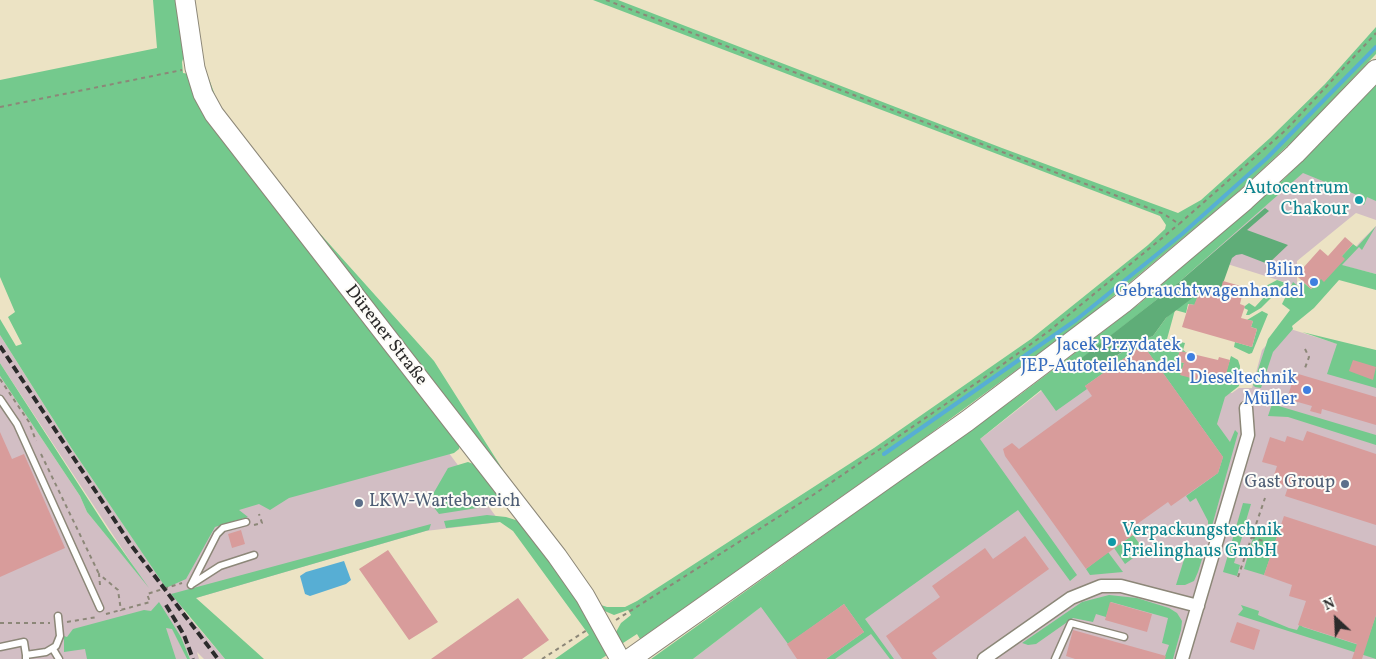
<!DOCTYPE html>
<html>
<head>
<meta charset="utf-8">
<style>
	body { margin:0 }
	#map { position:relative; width:1376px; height:659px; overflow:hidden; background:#ece3c4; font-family:Vollkorn,serif }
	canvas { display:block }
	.north { position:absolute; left:1311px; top:594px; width:50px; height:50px; -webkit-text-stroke:4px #fdfcf7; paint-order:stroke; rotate:335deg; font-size:14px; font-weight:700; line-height:20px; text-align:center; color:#2b2b2b }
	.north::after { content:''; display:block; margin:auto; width:18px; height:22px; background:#2b2b2b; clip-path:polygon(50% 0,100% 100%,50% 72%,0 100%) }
</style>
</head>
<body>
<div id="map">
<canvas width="1376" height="659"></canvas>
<div class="north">N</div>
</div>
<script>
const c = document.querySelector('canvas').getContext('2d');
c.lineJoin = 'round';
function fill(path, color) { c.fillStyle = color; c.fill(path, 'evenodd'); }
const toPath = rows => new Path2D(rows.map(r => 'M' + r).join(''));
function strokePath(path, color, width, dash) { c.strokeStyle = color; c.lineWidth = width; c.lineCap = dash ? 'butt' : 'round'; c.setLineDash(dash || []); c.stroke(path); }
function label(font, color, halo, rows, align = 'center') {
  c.font = font + ' Vollkorn,serif'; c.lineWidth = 4; c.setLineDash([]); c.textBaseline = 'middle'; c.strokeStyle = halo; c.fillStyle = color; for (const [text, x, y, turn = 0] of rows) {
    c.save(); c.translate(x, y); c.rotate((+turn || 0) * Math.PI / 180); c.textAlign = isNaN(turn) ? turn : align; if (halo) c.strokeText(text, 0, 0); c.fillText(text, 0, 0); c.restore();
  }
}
const industrial = toPath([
	[1376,108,1376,220,1356,213,1297,261,1297,286,1221,262,1144,324,1186,382,1232,393,1239,388,1252,388,1262,350,1284,327,1376,356,1376,659,693,659,993,429,1178,283],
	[1376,226,1376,274,1340,265,1360,242],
	[0,335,72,449,165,586,190,522,443,445,500,522,426,531,196,598,183,610,225,659,204,659,197,652,199,659,190,659,181,637,172,628,187,659,0,659,0,376,80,496,87,512,142,579,0,363]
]);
const green = toPath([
	[153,0,180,0,185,53,182,62,183,73,189,74,460,442,459,449,454,453,289,498,270,510,259,504,239,510,248,517,215,527,186,579,166,588,72,449,0,335,0,319,16,346,22,344,8,317,15,312,0,277,0,80,157,48],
	[593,0,618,0,1002,148,1178,213,1201,200,1270,138,1325,84,1376,27,1376,54,1297,137,1238,192,1091,315,923,439,640,639,637,634,620,645,616,632,621,623,631,615,628,610,614,615,600,609,229,127,204,80,202,60,216,98,227,117,298,209,434,361,505,473,561,547,601,605,607,607,625,607,637,601,874,448,1031,339,1148,245,1165,229,1166,225,1160,216],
	[1376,85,1376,201,1367,197,1364,205,1355,201,1357,195,1303,173,1178,283,1080,360,1096,366,1109,361,1139,341,1153,336,1166,318,1177,308,1199,293,1195,305,1188,304,1186,313,1175,310,1167,339,1185,343,1183,350,1187,353,1180,351,1177,361,1184,363,1181,375,1223,382,1231,356,1238,360,1240,366,1239,386,1225,397,1217,424,1230,442,1235,430,1238,433,1212,526,1208,527,1208,521,1196,498,1190,502,1186,496,1218,473,1223,457,1143,345,1085,386,1087,389,1056,411,1041,390,980,439,1077,575,1070,581,1018,510,865,619,894,659,890,659,871,634,835,659,826,659,864,632,844,604,788,644,761,607,693,659,651,659,1021,394,1139,304,1285,178],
	[1376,226,1362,250,1359,247,1342,265,1376,274,1376,290,1339,280,1314,308,1292,326,1293,329,1273,352,1261,388,1255,387,1253,385,1268,339,1290,310,1282,304,1293,282,1298,286,1304,279,1304,283,1311,289,1353,244,1357,247],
	[1277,280,1286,283,1261,308,1249,315,1246,315,1248,310,1244,308,1245,306,1249,303,1255,307,1267,294,1264,287],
	[1262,311,1268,314,1252,353,1249,354,1234,347,1235,342,1252,347,1257,329,1251,327,1253,321,1247,320],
	[1302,332,1376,350,1376,388,1327,374,1337,344],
	[0,363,108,530,149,588,87,512,80,496,0,376],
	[1272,404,1376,435,1376,445,1288,417,1268,416],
	[468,462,479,466,501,496,499,500,490,506,439,514,429,501,448,468],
	[1243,503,1251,504,1245,524,1253,527,1250,535,1243,534,1234,563,1240,565,1237,576,1223,572],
	[487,515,506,517,522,522,562,573,607,655,601,659,555,659,589,635,513,531,500,522,446,528,444,521],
	[431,524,429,530,196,598,264,659,225,659,171,594],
	[1255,531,1277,537,1273,546,1270,545,1268,550,1272,552,1264,575,1244,569],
	[1133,535,1144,550,1125,564,1114,548],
	[1190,549,1201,552,1203,556,1198,572,1194,581,1185,585,1176,585,1187,550],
	[1108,552,1123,572,1090,575,1086,569],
	[1109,595,1137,598,1169,608,1177,613,1182,621,1181,630,1173,659,1164,659,1169,645,1162,643,1168,618,1111,602,1106,617,1096,614,1093,622,1073,618,1036,644,1028,645,1022,643,1082,602],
	[159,602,181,637,190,659,187,659,172,629,166,628,176,659,87,659,85,649,64,652,64,636,67,637,73,629,144,610,151,611],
	[1241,605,1259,611,1258,615,1289,628,1297,630,1300,624,1303,627,1365,647,1376,615,1376,659,1238,615,1243,609]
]);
const forest = toPath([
	[1265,208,1269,211,1247,230,1288,245,1268,264,1242,254,1236,255,1232,258,1221,289,1213,287,1209,298,1199,293,1166,318,1153,336,1139,341,1108,361,1088,367,1079,360,1178,283]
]);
const water = toPath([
	[344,561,351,580,346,584,310,596,305,594,300,576,306,572]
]);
const stream = toPath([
	[884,454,1076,320,1182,234,1267,158,1376,47]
]);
const building = toPath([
	[1345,237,1353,244,1342,256,1345,259,1324,282,1321,279,1311,289,1298,277,1305,270,1303,268,1320,249,1328,256],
	[1223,281,1244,287,1240,304,1245,306,1241,318,1253,321,1251,327,1257,329,1252,347,1182,327,1189,304,1194,305,1199,293,1209,298,1213,287,1221,289],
	[1143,345,1223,457,1218,473,1171,506,1168,502,1130,529,1134,534,1086,569,1005,456,1003,449,1012,443,1019,449,1092,396,1085,386],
	[1180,351,1218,360,1219,357,1230,360,1224,382,1213,380,1212,384,1180,375,1184,363,1176,361],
	[1353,360,1376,367,1373,380,1349,371],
	[1295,373,1376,397,1376,425,1322,409,1321,414,1310,411,1312,406,1287,399],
	[1307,431,1376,454,1376,525,1285,496,1288,487,1272,481,1277,466,1262,462,1270,437,1285,442,1287,436,1303,441],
	[0,432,12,459,24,454,65,548,0,577],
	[1284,516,1376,546,1376,615,1362,659,1352,659,1357,644,1298,625,1306,601,1289,596,1292,585,1264,575],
	[241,530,245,544,232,548,228,534],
	[1025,536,1049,569,932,653,937,659,902,659,886,636,940,597,932,586,985,548,993,559],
	[388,550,438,622,409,640,359,569],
	[518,598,549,640,522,659,431,659],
	[1110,602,1152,614,1147,632,1105,620],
	[844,604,864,632,826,659,797,659,787,644],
	[1237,622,1260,630,1254,650,1230,642],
	[1073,630,1166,656,1165,659,1075,659,1066,656]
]);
const path = toPath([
	[606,0,1164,214,1179,224,1287,129,1376,33],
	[0,107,182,70],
	[1305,349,1309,357,1305,368],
	[0,379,29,422,36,441],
	[41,454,99,574],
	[254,525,262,523,259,514],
	[1251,537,1272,544],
	[1238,577,1265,498],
	[100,585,99,574,118,590,121,611],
	[106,614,150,602,147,594,182,583],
	[616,620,813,495,988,375,1049,331,1179,224],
	[67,622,97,617],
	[0,623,50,623],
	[542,659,587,630]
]);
const lane = toPath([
	[0,399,17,424,100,608],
	[192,584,220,566,254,555],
	[191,585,217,534,223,528,246,522],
	[0,647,24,642,26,655],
	[53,649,59,659],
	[26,659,26,655,46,652,56,646,60,636,58,616],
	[1055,659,1071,623,1124,637]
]);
const street = toPath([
	[984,659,1071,598,1101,586,1121,586,1198,606],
	[1182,659,1248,435,1246,408]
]);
const secondary = toPath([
	[185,0,195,68,203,94,214,114,557,556,585,596,620,659]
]);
const primary = toPath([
	[630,659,967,421,1123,303,1245,200,1295,154,1376,70]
]);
const rail = toPath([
	[0,346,131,545,218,659],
	[166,605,184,635,193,659]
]);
const markers = [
	[1359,200,5,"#0f9aa8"],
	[1314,282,5,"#3f7fe0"],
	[1191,357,5,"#3f7fe0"],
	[1307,390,5,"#3f7fe0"],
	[1345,484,5,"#5c6f8a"],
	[359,503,5,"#5c6f8a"],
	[1112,542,5,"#0f9aa8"]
];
const cultureNames = [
	["Autocentrum",1349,190],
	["Chakour",1349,211],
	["Verpackungstechnik",1122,532,"left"],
	["Frielinghaus GmbH",1122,553,"left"]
];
const shopNames = [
	["Bilin",1304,272],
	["Gebrauchtwagenhandel",1304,293],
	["Jacek Przydatek",1181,347],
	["JEP-Autoteilehandel",1181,368],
	["Dieseltechnik",1297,380],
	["Müller",1297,401]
];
const streetNames = [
	["Dürener Straße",385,336,52]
];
const serviceNames = [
	["Gast Group",1335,484],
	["LKW-Wartebereich",369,503,"left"]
];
fill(industrial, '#d2bec4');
fill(green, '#74c98d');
fill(forest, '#5fad78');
fill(water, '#57aed4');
strokePath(stream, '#57aed4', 4);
fill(building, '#d89c9b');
strokePath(lane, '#8c8778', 9);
strokePath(street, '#8c8778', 15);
strokePath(secondary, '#8c8778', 21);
strokePath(primary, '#8c8778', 22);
strokePath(path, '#8c8778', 2, [4, 4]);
strokePath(lane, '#fff', 6);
strokePath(street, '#fff', 12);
strokePath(secondary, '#fff', 19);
strokePath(primary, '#fff', 20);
strokePath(rail, '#2b2b2b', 4, [8, 4]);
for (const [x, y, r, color] of markers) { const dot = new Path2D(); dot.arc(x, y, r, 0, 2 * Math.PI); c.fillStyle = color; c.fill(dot); strokePath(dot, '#fdfcf7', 2); }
label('18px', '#0d838f', '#fdfcf7', cultureNames, 'right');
label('18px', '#366cbe', '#fdfcf7', shopNames, 'right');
label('18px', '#2b2b2b', '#fdfcf7', streetNames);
label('18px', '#4e5e75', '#fdfcf7', serviceNames, 'right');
</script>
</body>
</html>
